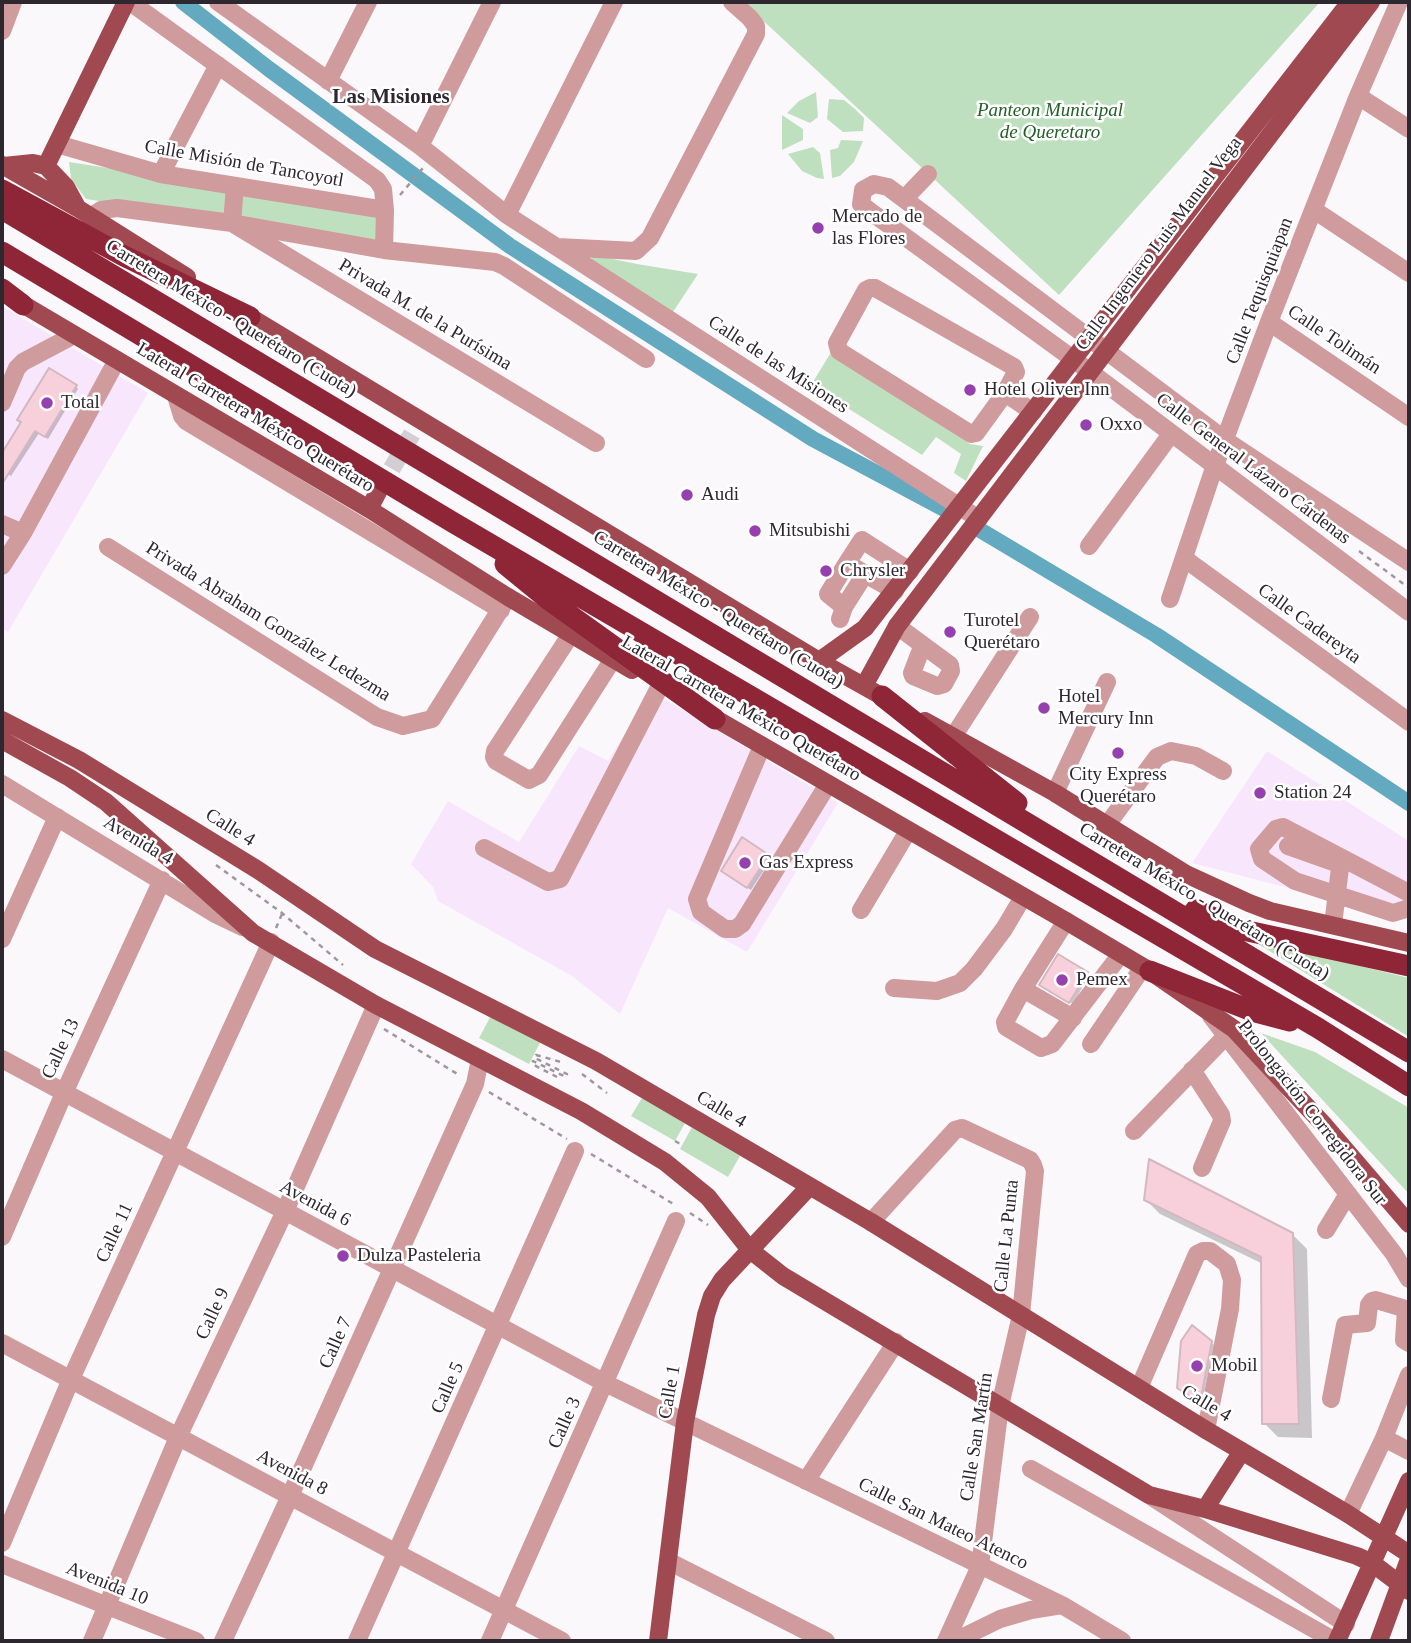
<!DOCTYPE html>
<html>
<head>
<meta charset="utf-8">
<style>
	body { margin:0 }
	#map { position:relative; width:1411px; height:1643px; overflow:hidden; background:#fbf8fc; font-family:Georgia,serif }
	canvas { display:block }
	.frame { position:absolute; inset:0; border:4px solid #2d272f; pointer-events:none }
</style>
</head>
<body>
<div id="map">
<canvas width="1411" height="1643"></canvas>
<div class="frame"></div>
</div>
<script>
const c = document.querySelector('canvas').getContext('2d');
c.lineJoin = 'round';
function fill(path, color) { c.fillStyle = color; c.fill(path, 'evenodd'); }
const toPath = rows => new Path2D(rows.map(r => 'M' + r).join(''));
function strokePath(path, color, width, dash) { c.strokeStyle = color; c.lineWidth = width; c.lineCap = dash ? 'butt' : 'round'; c.setLineDash(dash || []); c.stroke(path); }
function label(font, color, halo, rows, align = 'center') {
  c.font = font + ' Georgia,serif'; c.lineWidth = 5; c.setLineDash([]); c.textBaseline = 'middle'; c.strokeStyle = halo; c.fillStyle = color; for (const [text, x, y, turn = 0] of rows) {
    c.save(); c.translate(x, y); c.rotate((+turn || 0) * Math.PI / 180); c.textAlign = isNaN(turn) ? turn : align; if (halo) c.strokeText(text, 0, 0); c.fillText(text, 0, 0); c.restore();
  }
}
const built = toPath([
	[2,306,148,393,8,632,2,629],
	[651,691,838,803,747,952,668,908,620,1014,572,976,438,901,433,887,411,864,448,801,519,842,579,746,608,761],
	[1267,751,1409,841,1409,919,1192,863]
]);
const green = toPath([
	[743,2,1320,2,1059,295],
	[816,92,818,117,810,123,787,113,799,101],
	[829,99,844,100,855,109,864,118,863,131,843,132,827,119],
	[782,115,803,129,803,140,782,150],
	[841,140,863,141,854,162,840,176,832,178,830,150,838,148],
	[813,147,820,153,824,179,817,178,802,171,788,154],
	[69,162,233,187,228,221,86,199,71,179],
	[241,192,380,213,377,240,237,219],
	[594,255,637,264,698,274,673,312,589,262],
	[830,354,970,444,983,446,966,481,954,473,961,454,936,437,922,455,811,385],
	[1250,939,1409,978,1409,1037],
	[493,1012,543,1037,529,1064,479,1038],
	[1261,1033,1315,1052,1409,1108,1409,1194],
	[642,1098,685,1123,675,1141,631,1116],
	[692,1127,740,1156,728,1177,680,1149]
]);
const shadow = toPath([
	[76,386,78,389,48,439,39,433,11,476,2,470,2,456,23,423],
	[768,856,771,859,751,890,726,874],
	[1087,973,1089,976,1073,1004,1044,988],
	[1145,1199,1292,1234,1307,1249,1312,1438,1278,1437,1264,1423,1263,1264,1160,1214],
	[1211,1342,1214,1345,1202,1404,1182,1390]
]);
const canal = toPath([
	[183,2,269,69,510,246,813,439,946,510],
	[980,530,1156,635,1409,803]
]);
const building = toPath([
	[49,368,77,385,45,437,35,431,2,484,2,453,21,422,17,420,49,368],
	[742,837,769,855,747,888,721,871,742,837],
	[1058,954,1088,972,1069,1003,1039,985,1058,954],
	[1149,1159,1293,1233,1299,1424,1262,1424,1261,1257,1144,1200,1149,1159],
	[1192,1325,1212,1341,1200,1403,1177,1388,1181,1341,1192,1325]
]);
const majorTunnel = toPath([
	[378,492,412,434]
]);
const path = toPath([
	[400,195,423,168],
	[1359,551,1409,588],
	[216,865,282,913,343,965],
	[276,928,282,914],
	[384,1029,459,1075],
	[582,1074,607,1093],
	[557,1077,532,1064,533,1061,566,1077,567,1074,535,1058,536,1055,561,1062],
	[489,1092,567,1139],
	[675,1141,682,1145],
	[591,1154,675,1205],
	[690,1213,708,1225]
]);
const minor = toPath([
	[130,2,377,180,383,189,385,210,384,250],
	[218,2,420,146,507,215,979,519],
	[2,31,13,2],
	[328,81,368,2],
	[1358,96,1409,129],
	[57,144,161,174,385,210],
	[420,146,492,2],
	[161,174,218,65],
	[235,186,232,223,596,443],
	[905,198,928,174],
	[1314,210,1409,273],
	[507,215,614,2],
	[90,217,101,210,117,208,232,223,384,250,495,262,504,266,646,359],
	[558,247,636,251,650,238,756,34,756,26,750,18,732,2],
	[870,288,875,288,1014,367,1016,372,1005,393,976,433,971,434,839,351,837,343,866,290,870,288],
	[1269,322,1409,417],
	[1005,393,1033,412],
	[176,396,182,416,186,421,501,610],
	[2,403,17,368,23,362,74,335],
	[2,524,23,533],
	[1089,546,1171,434],
	[108,547,377,717,403,726,432,719,508,597],
	[1185,559,1409,722],
	[1409,562,1225,440,888,187,874,184,863,190,861,204,871,212,1073,359,1409,612],
	[2,566,23,533,117,360],
	[865,574,847,563,862,540,910,571],
	[1170,599,1214,468,1269,322,1358,96,1399,2],
	[844,607,828,594,847,563],
	[840,619,844,607,865,574,895,591],
	[897,626,950,665,951,671,944,684,937,686,913,676,912,673,922,647],
	[571,634,495,751,494,757,496,761,529,780,539,775,613,659],
	[953,737,1030,617],
	[762,746,697,899,701,912,725,929,735,929,742,924,828,784],
	[2,784,217,915,242,927],
	[1055,793,1107,682],
	[1107,825,1157,757,1171,751,1196,756,1223,771],
	[1288,846,1336,863,1340,868,1333,925],
	[484,848,548,882,560,879,660,686],
	[1409,893,1283,827,1276,829,1259,849,1262,859,1295,881,1393,913,1409,908],
	[861,910,908,831],
	[1066,921,1023,989,1005,1022,1006,1027,1041,1048,1052,1044,1121,954],
	[2,939,57,817],
	[894,988,937,991,960,983,974,969,1004,929,1023,897],
	[1023,989,1073,1018],
	[1211,1016,1394,1254,1409,1279],
	[1091,1044,1143,967],
	[2,1059,605,1383,1062,1605,1122,1641],
	[1192,1070,1221,1115,1222,1121,1202,1168],
	[1134,1131,1226,1036],
	[871,1222,955,1130,962,1128,1030,1160,1033,1165,1035,1171,1021,1315,1000,1406,980,1566,946,1641],
	[1326,1230,1348,1194],
	[2,1237,64,1093,162,880],
	[2,1343,562,1641],
	[1139,1388,1197,1254,1203,1251,1210,1251,1227,1264,1232,1280,1230,1309,1206,1430],
	[1331,1399,1345,1325,1367,1323,1369,1305,1372,1301,1376,1300,1406,1309,1404,1340,1409,1343],
	[1384,1438,1409,1451],
	[1031,1469,1335,1641],
	[806,1481,896,1342],
	[1152,1497,1346,1624],
	[1348,1514,1384,1438,1409,1375],
	[2,1543,71,1379,271,942],
	[668,1561,826,1641],
	[2,1564,196,1641],
	[92,1641,178,1437,285,1211,376,1005],
	[223,1641,290,1496,475,1084,480,1059],
	[357,1641,575,1151],
	[490,1641,676,1221],
	[955,1641,1000,1619,1031,1610,1062,1605]
]);
const major = toPath([
	[2,165,79,209,187,277],
	[4,166,33,163,46,166,66,187,77,207],
	[46,166,126,2],
	[14,299,369,509,508,597,632,670],
	[240,311,819,661,892,702],
	[369,509,378,492],
	[819,661,865,628,1350,2],
	[864,686,897,626,1371,2],
	[704,712,1066,921,1150,971,1234,1029,1325,1126,1409,1224],
	[2,720,79,760,258,870,375,949,596,1061,871,1222,1206,1430,1348,1514,1409,1554],
	[925,721,1055,793,1186,874,1249,903,1270,911,1409,943],
	[2,740,70,778,106,802,253,933,376,1005,581,1111,665,1162,708,1197,750,1250,783,1276,1149,1495,1205,1509,1357,1556,1372,1563,1409,1591],
	[1205,1509,1242,1451],
	[658,1641,685,1422,706,1315,712,1296,722,1280,809,1187],
	[1337,1641,1409,1481],
	[1379,1641,1409,1559]
]);
const highway = toPath([
	[2,190,124,256,250,317],
	[2,209,1409,1052],
	[2,252,454,523,1318,1028,1409,1086],
	[2,289,23,305],
	[505,564,549,600,715,719],
	[882,696,1017,803],
	[1195,910,1243,930,1409,966],
	[1150,971,1252,1011,1290,1021]
]);
const markers = [
	[818,228,7,"#9540ae"],
	[970,390,7,"#9540ae"],
	[47,403,7,"#9540ae"],
	[1086,425,7,"#9540ae"],
	[687,495,7,"#9540ae"],
	[755,531,7,"#9540ae"],
	[826,571,7,"#9540ae"],
	[950,632,7,"#9540ae"],
	[1044,708,7,"#9540ae"],
	[1118,753,7,"#9540ae"],
	[1260,793,7,"#9540ae"],
	[745,863,7,"#9540ae"],
	[1062,980,7,"#9540ae"],
	[343,1256,7,"#9540ae"],
	[1197,1366,7,"#9540ae"]
];
const parkNames = [
	["Panteon Municipal",1050,111],
	["de Queretaro",1050,133]
];
const streetNames = [
	["Calle Misión de Tancoyotl",244,164,10],
	["Calle Ingeniero Luis Manuel Vega",1159,244,-53],
	["Calle Tequisquiapan",1260,291,-69],
	["Privada M. de la Purísima",425,315,31],
	["Carretera México - Querétaro (Cuota)",231,319,31],
	["Calle Tolimán",1334,340,34],
	["Calle de las Misiones",778,365,33],
	["Lateral Carretera México Querétaro",255,418,31],
	["Calle General Lázaro Cárdenas",1253,469,37],
	["Carretera México - Querétaro (Cuota)",718,610,31],
	["Privada Abraham González Ledezma",268,622,32],
	["Calle Cadereyta",1309,624,36],
	["Lateral Carretera México Querétaro",741,709,30],
	["Calle 4",230,828,32],
	["Avenida 4",138,841,31],
	["Carretera México - Querétaro (Cuota)",1204,902,31],
	["Calle 13",61,1049,-65],
	["Calle 4",721,1110,31],
	["Prolongación Corregidora Sur",1312,1113,52],
	["Avenida 6",315,1204,28],
	["Calle 11",115,1233,-65],
	["Calle La Punta",1007,1236,-84],
	["Calle 9",213,1314,-65],
	["Calle 7",336,1343,-66],
	["Calle 5",448,1388,-66],
	["Calle 1",670,1392,-80],
	["Calle 4",1206,1404,31],
	["Calle 3",565,1423,-66],
	["Calle San Martín",977,1437,-81],
	["Avenida 8",292,1473,28],
	["Calle San Mateo Atenco",943,1524,26],
	["Avenida 10",107,1584,22]
];
const poiNames = [
	["Mercado de",832,217],
	["las Flores",832,239],
	["Hotel Oliver Inn",984,390],
	["Total",61,403],
	["Oxxo",1100,425],
	["Audi",701,495],
	["Mitsubishi",769,531],
	["Chrysler",840,571],
	["Turotel",964,621],
	["Querétaro",964,643],
	["Hotel",1058,697],
	["Mercury Inn",1058,719],
	["City Express",1118,775,"center"],
	["Querétaro",1118,797,"center"],
	["Station 24",1274,793],
	["Gas Express",759,863],
	["Pemex",1076,980],
	["Dulza Pasteleria",357,1256],
	["Mobil",1211,1366]
];
const neighbourhoodNames = [
	["Las Misiones",391,98]
];
fill(built, '#f7e6fc');
fill(green, '#bfe0bf');
fill(shadow, '#0003');
strokePath(canal, '#63a9c0', 16);
fill(building, '#f8d0db');
strokePath(building, '#d3b8bf', 2);
strokePath(majorTunnel, '#d2ced3', 18, [18, 9]);
strokePath(path, '#9d989e', 2.5, [5, 5]);
strokePath(minor, '#cf9b9d', 18);
strokePath(major, '#a14951', 18);
strokePath(highway, '#8e2637', 21);
for (const [x, y, r, color] of markers) { const dot = new Path2D(); dot.arc(x, y, r, 0, 2 * Math.PI); c.fillStyle = color; c.fill(dot); strokePath(dot, '#fff', 2.5); }
label('italic 19px', '#236028', '#fff', parkNames);
label('19px', '#2d272f', '#fff', streetNames);
label('19px', '#2d272f', '#fff', poiNames, 'left');
label('bold 21px', '#2d272f', '#fff', neighbourhoodNames);
</script>
</body>
</html>
